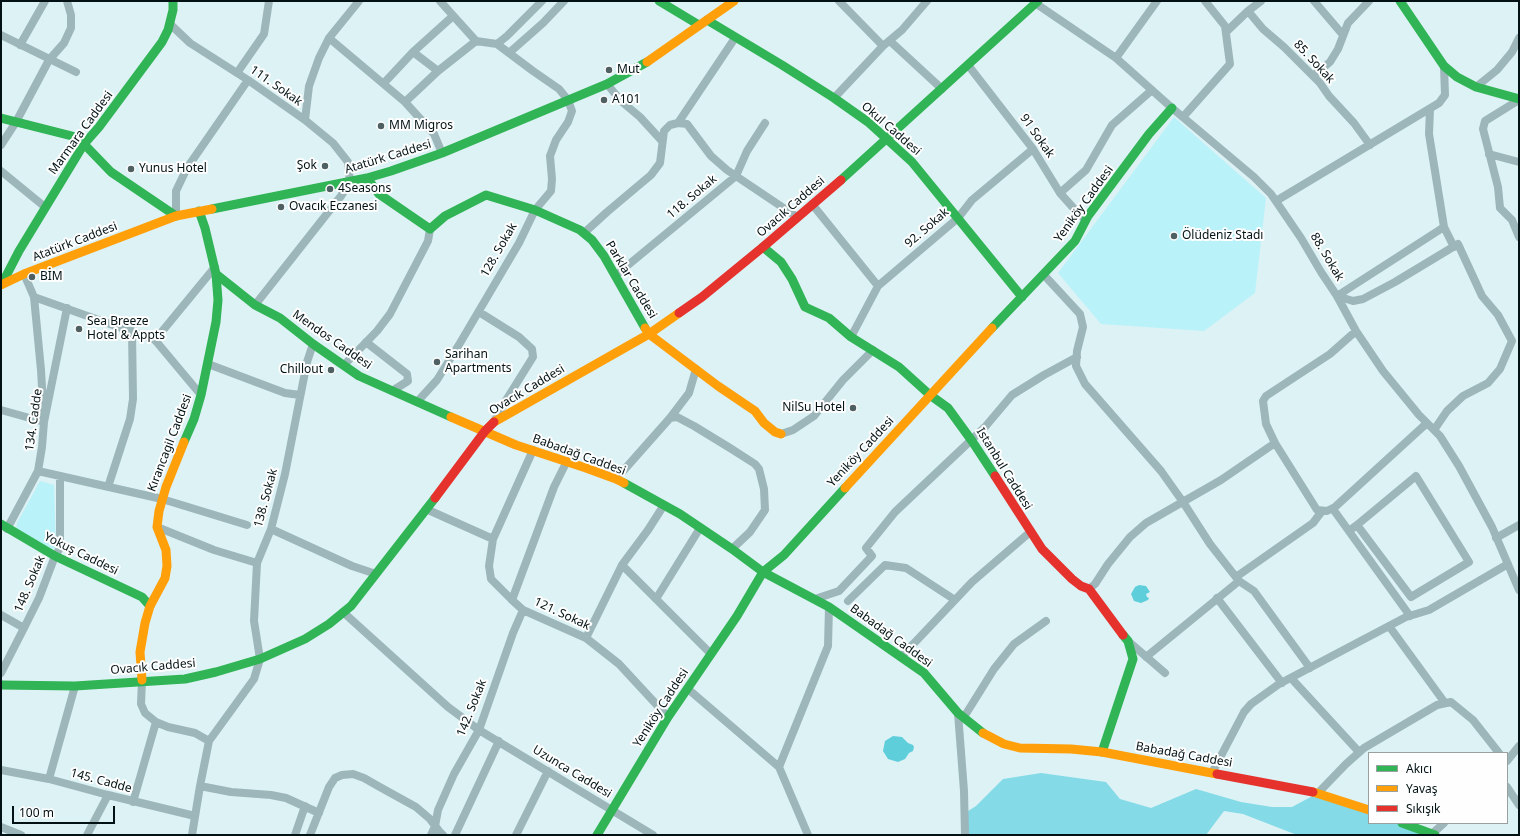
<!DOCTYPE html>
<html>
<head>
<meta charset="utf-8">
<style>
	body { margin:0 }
	#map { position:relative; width:1520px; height:836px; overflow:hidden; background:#ddf2f5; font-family:"Noto Sans",sans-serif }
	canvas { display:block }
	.frame { position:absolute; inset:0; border:2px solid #021214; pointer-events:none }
	.legend { position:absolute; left:1368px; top:752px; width:140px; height:72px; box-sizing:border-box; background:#fefefe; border:1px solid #99a0a0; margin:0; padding:5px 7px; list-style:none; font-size:12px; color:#021214 }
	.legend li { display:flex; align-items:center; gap:8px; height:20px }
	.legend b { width:20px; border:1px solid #99a0a0 }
	.scale { position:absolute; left:12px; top:806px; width:103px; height:18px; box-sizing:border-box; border:2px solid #021214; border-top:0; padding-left:5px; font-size:12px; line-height:14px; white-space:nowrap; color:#021214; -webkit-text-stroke:3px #fefefe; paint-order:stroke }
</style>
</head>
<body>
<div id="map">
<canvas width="1520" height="836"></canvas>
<div class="frame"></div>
<ul class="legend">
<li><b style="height:5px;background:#30b455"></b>Akıcı</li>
<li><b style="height:5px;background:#ff9f0a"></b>Yavaş</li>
<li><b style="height:5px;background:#e5322d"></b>Sıkışık</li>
</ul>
<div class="scale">100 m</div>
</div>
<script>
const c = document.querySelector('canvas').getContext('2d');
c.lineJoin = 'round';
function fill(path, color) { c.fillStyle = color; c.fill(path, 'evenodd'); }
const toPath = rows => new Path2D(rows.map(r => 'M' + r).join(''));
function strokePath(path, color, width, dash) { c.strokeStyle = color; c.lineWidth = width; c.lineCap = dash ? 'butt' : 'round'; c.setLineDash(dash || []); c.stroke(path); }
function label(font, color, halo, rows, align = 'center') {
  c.font = font + ' "Noto Sans",sans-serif'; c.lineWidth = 4; c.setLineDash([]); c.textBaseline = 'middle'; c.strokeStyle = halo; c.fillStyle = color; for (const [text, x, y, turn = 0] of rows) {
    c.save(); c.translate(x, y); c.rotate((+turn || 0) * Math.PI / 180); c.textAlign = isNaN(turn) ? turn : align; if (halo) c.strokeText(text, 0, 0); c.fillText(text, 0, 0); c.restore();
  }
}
const green = toPath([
	[1174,117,1266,198,1255,293,1204,331,1101,324,1058,273],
	[40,481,54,485,56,548,52,549,16,530,17,523]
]);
const forest = toPath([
	[1041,773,1106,782,1120,799,1151,808,1196,789,1241,802,1272,807,1292,807,1318,793,1369,810,1369,823,1402,823,1435,835,1297,835,1243,814,1224,811,1206,835,965,835,965,813,976,806,1003,779]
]);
const water = toPath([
	[1139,585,1146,586,1150,592,1146,594,1147,597,1149,598,1148,600,1141,603,1134,601,1131,594,1135,587],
	[893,736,902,737,908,743,913,745,914,747,913,751,909,753,905,759,898,762,888,759,883,751,885,741]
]);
const street = toPath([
	[839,1,883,46],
	[1261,1,1248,11,1263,29,1284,47,1320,83,1329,96,1354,123,1370,145],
	[1314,1,1343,35],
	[1035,3,1116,58,1172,108,1254,177,1271,194,1301,238,1321,272,1337,296,1356,331,1383,371,1419,415,1440,436,1459,466,1492,527,1519,590],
	[170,24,190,43,248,80,305,120,333,143,348,162,350,182,341,196,255,305],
	[1226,32,1248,11],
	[1,35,76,72],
	[329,38,405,102,434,134,442,153],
	[890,41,942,89],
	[497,44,507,36,542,1],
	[20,45,45,1],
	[413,52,438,71],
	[509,53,543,23,564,1],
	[1116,58,1157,1],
	[968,65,1033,149,1060,193,1077,212,1086,220],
	[237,73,264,34,269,1],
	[1313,76,1330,62,1338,49,1348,23,1369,1],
	[384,83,413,52,453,16],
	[607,84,621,101,640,117,662,141],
	[1476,87,1497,70,1512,52,1519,38],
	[834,98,883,46,902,30,927,1],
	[1519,100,1485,121,1483,129,1498,187,1500,208,1512,220,1519,237],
	[405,102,438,71,476,41],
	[1430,109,1429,134,1444,227,1454,247],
	[1183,117,1230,64,1225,26,1205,1],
	[305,120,309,86,319,58,329,38,359,1],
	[678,123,735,38],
	[1,145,16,122,49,60,64,43,71,28,71,15,67,1],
	[1489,154,1519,162],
	[1,171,45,207],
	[1060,193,1086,170,1112,125,1152,90],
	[1276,201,1439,103,1445,95,1444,66],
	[812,204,878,286],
	[176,216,176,191,187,168,248,80],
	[584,233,607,212,651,175,660,163,664,131,670,125,678,123,687,124,711,156,727,170,797,217],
	[616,275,736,176,747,151,765,123],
	[1044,275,1080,314,1083,327,1077,351,1076,366,1085,384,1161,471,1183,502,1210,544,1239,581,1254,591,1310,668],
	[1337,296,1353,301,1363,299,1395,282,1458,244,1482,296,1498,315,1512,341,1500,369,1488,383,1463,396,1447,411,1434,430],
	[1337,296,1444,227],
	[34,297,155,340,201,395],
	[479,312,519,337,532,349,533,357,503,405,495,420],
	[1356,331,1330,354,1266,396,1263,401,1266,424,1275,443,1317,510,1327,511,1335,507,1427,423],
	[851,337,878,286,958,218,972,200,1033,149],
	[155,340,215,267],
	[366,342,407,374,408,381,392,391],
	[208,364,285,393,300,395],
	[344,365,377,331,390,314,428,241,430,229],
	[417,402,437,380,460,343,519,243,535,210,551,191,552,179,550,156,556,140,568,122,572,111,568,100,559,89,533,71,497,44,476,41,440,1],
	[1,410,44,422,41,370,34,297,24,274],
	[670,418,677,417,694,426,730,448,755,464,759,469,764,489,765,510,750,532,732,549],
	[781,434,793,430,814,416,843,380,873,350],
	[38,471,162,499,247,525],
	[616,479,670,418,689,393,696,369],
	[108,487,130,419,133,399,132,331],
	[426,509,493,539,489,566,491,579,512,600,523,610,586,638,619,664,668,717],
	[1333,509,1410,616],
	[157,527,214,550,257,563],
	[7,529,38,471,42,447,44,422,67,308],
	[271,529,352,566,376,574],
	[1349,531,1357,525,1416,476,1469,562,1411,597,1357,525],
	[1496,538,1519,525],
	[493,539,533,450],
	[622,565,711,654],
	[1236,577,1313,523,1322,511],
	[1089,589,1095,584,1108,564,1130,537,1146,523,1221,480,1275,443],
	[1217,598,1282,683],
	[656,599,700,528],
	[815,599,839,591,872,556,866,548,895,512,985,427,1012,395,1044,375,1077,357],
	[512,600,554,487,567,461],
	[848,601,885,565,906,568,955,600],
	[343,612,448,707,479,730,653,835],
	[1,615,24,628],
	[1389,626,1445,703],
	[586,638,622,565,648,530,664,505],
	[1128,641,1165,673],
	[901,657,972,582,1029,533],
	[1146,657,1239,581],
	[1,673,24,628,39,598,55,556,60,548,60,476],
	[1291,678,1359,752],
	[142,680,141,704,145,713,156,722,168,727,195,733,209,741],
	[688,689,779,767,808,835],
	[958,713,964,791,965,835],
	[964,717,994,669,1014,644,1046,621],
	[1507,761,1519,746],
	[779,767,828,646,829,607],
	[1,770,49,779,108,795,195,816],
	[1212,773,1244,712,1251,704,1279,684,1406,617,1429,610,1508,564],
	[49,779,75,686],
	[200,786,231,792,271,795,286,798,319,813],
	[1507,787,1519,805],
	[1318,793,1346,764,1364,748,1437,705,1451,702,1473,720,1499,753],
	[133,802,156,722],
	[1,827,21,835],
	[1433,833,1444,823],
	[87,835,108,795],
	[192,835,200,786,209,741,254,679,260,659,254,621,257,563,271,529,285,474,307,362,313,344],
	[295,835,305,806],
	[310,835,329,787,335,778,342,775,353,774,364,778,378,786,416,807,430,819,439,831,443,835],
	[431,835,435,826,438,810,454,774,479,730,513,633,523,610],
	[455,835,499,741],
	[516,835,548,771]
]);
const fast = toPath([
	[659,1,699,25],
	[1400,1,1444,66,1457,77,1476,87,1519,99],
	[707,20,782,65,834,98,868,122,912,162,1022,297],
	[1,118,72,136,84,144,111,172,176,216],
	[367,178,379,194,430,229,445,216,486,195,535,210,580,230,592,240,604,256,645,328],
	[841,180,1038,1],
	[212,209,367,178,391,171,442,153,607,84,647,62],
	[763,247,781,262,792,279,805,307,829,318,851,337,899,367,930,395,948,408,972,441,995,476],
	[216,274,255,305,280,318,313,344,359,376,451,417],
	[4,280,19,251,84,144,99,127,162,42,168,30,173,10,173,1],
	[992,328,1075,241,1088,216,1149,134,1172,108],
	[184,442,194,419,201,395,216,322,218,300,216,274,205,228,199,211],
	[624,483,680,514,732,549,763,572,829,607,924,673,958,713,983,733],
	[1,524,55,556,142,597,150,606],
	[1,685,75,686,185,679,216,672,260,659,305,639,329,624,351,606,435,498],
	[1102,752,1133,659,1128,641,1123,635],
	[1402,823,1435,835],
	[597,835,668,717,737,616,763,572,784,555,845,488]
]);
const slow = toPath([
	[647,62,734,1],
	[1,285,24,274,176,216,212,209],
	[645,328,649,334,718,386,755,411,764,423,775,432,781,434],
	[451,417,516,445,586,468,616,479,624,483],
	[494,422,649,334,679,313],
	[845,488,992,328],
	[142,680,140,652,145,623,150,606,165,578,167,566,166,550,157,527,159,511,166,487,184,442],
	[983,733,1004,744,1020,748,1071,749,1102,752,1217,774],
	[1313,792,1369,810]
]);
const jam = toPath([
	[679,313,702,297,763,247,841,180],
	[995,476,1042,549,1072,579,1081,586,1089,589,1123,635],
	[435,498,485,431,494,422],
	[1217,774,1313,792]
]);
const markers = [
	[609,70,4,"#4f6063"],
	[604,100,4,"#4f6063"],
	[381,126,4,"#4f6063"],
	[325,166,4,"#4f6063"],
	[131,169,4,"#4f6063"],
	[330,189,4,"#4f6063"],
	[281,207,4,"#4f6063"],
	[1174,236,4,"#4f6063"],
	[32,277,4,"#4f6063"],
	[79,329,4,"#4f6063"],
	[437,362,4,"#4f6063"],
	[331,370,4,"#4f6063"],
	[853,408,4,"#4f6063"]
];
const streetNames = [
	["85. Sokak",1314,62,47],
	["111. Sokak",276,86,35],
	["Okul Caddesi",891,129,41],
	["Marmara Caddesi",81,133,-54],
	["91 Sokak",1037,136,55],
	["Atatürk Caddesi",388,157,-17],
	["118. Sokak",692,197,-40],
	["Yeniköy Caddesi",1084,204,-54],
	["Ovacık Caddesi",791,207,-41],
	["92. Sokak",927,228,-41],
	["Atatürk Caddesi",75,242,-21],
	["128. Sokak",499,250,-60],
	["88. Sokak",1327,257,59],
	["Parklar Caddesi",631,280,59],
	["Mendos Caddesi",332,340,35],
	["Ovacık Caddesi",527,390,-31],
	["134. Cadde",34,420,-82],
	["Kırancagil Caddesi",170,443,-69],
	["Yeniköy Caddesi",861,452,-47],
	["Babadağ Caddesi",579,455,20],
	["Istanbul Caddesi",1004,469,58],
	["138. Sokak",266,498,-75],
	["Yokuş Caddesi",81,554,26],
	["148. Sokak",30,584,-67],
	["121. Sokak",562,614,25],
	["Babadağ Caddesi",891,636,36],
	["Ovacık Caddesi",153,667,-5],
	["142. Sokak",472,708,-68],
	["Yeniköy Caddesi",661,708,-57],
	["Babadağ Caddesi",1184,755,10],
	["Uzunca Caddesi",572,772,31],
	["145. Cadde",101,781,15]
];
const poiNames = [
	["Mut",617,70],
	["A101",612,100],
	["MM Migros",389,126],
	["Şok",317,166,"right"],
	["Yunus Hotel",139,169],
	["4Seasons",338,189],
	["Ovacık Eczanesi",289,207],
	["Ölüdeniz Stadı",1182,236],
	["BİM",40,277],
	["Sea Breeze",87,322],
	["Hotel & Appts",87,336],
	["Sarihan",445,355],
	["Apartments",445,369],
	["Chillout",323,370,"right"],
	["NilSu Hotel",845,408,"right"]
];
fill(green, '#baf2fa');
fill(forest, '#84dbe7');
fill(water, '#5fcedb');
strokePath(street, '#9cb6ba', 8);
strokePath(fast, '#30b455', 9);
strokePath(slow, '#ff9f0a', 9);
strokePath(jam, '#e5322d', 9);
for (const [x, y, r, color] of markers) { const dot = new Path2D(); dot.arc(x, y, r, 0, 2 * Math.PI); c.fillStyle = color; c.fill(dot); strokePath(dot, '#fefefe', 1.5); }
label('12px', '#021214', '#fefefe', streetNames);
label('12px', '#021214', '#fefefe', poiNames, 'left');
</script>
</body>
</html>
